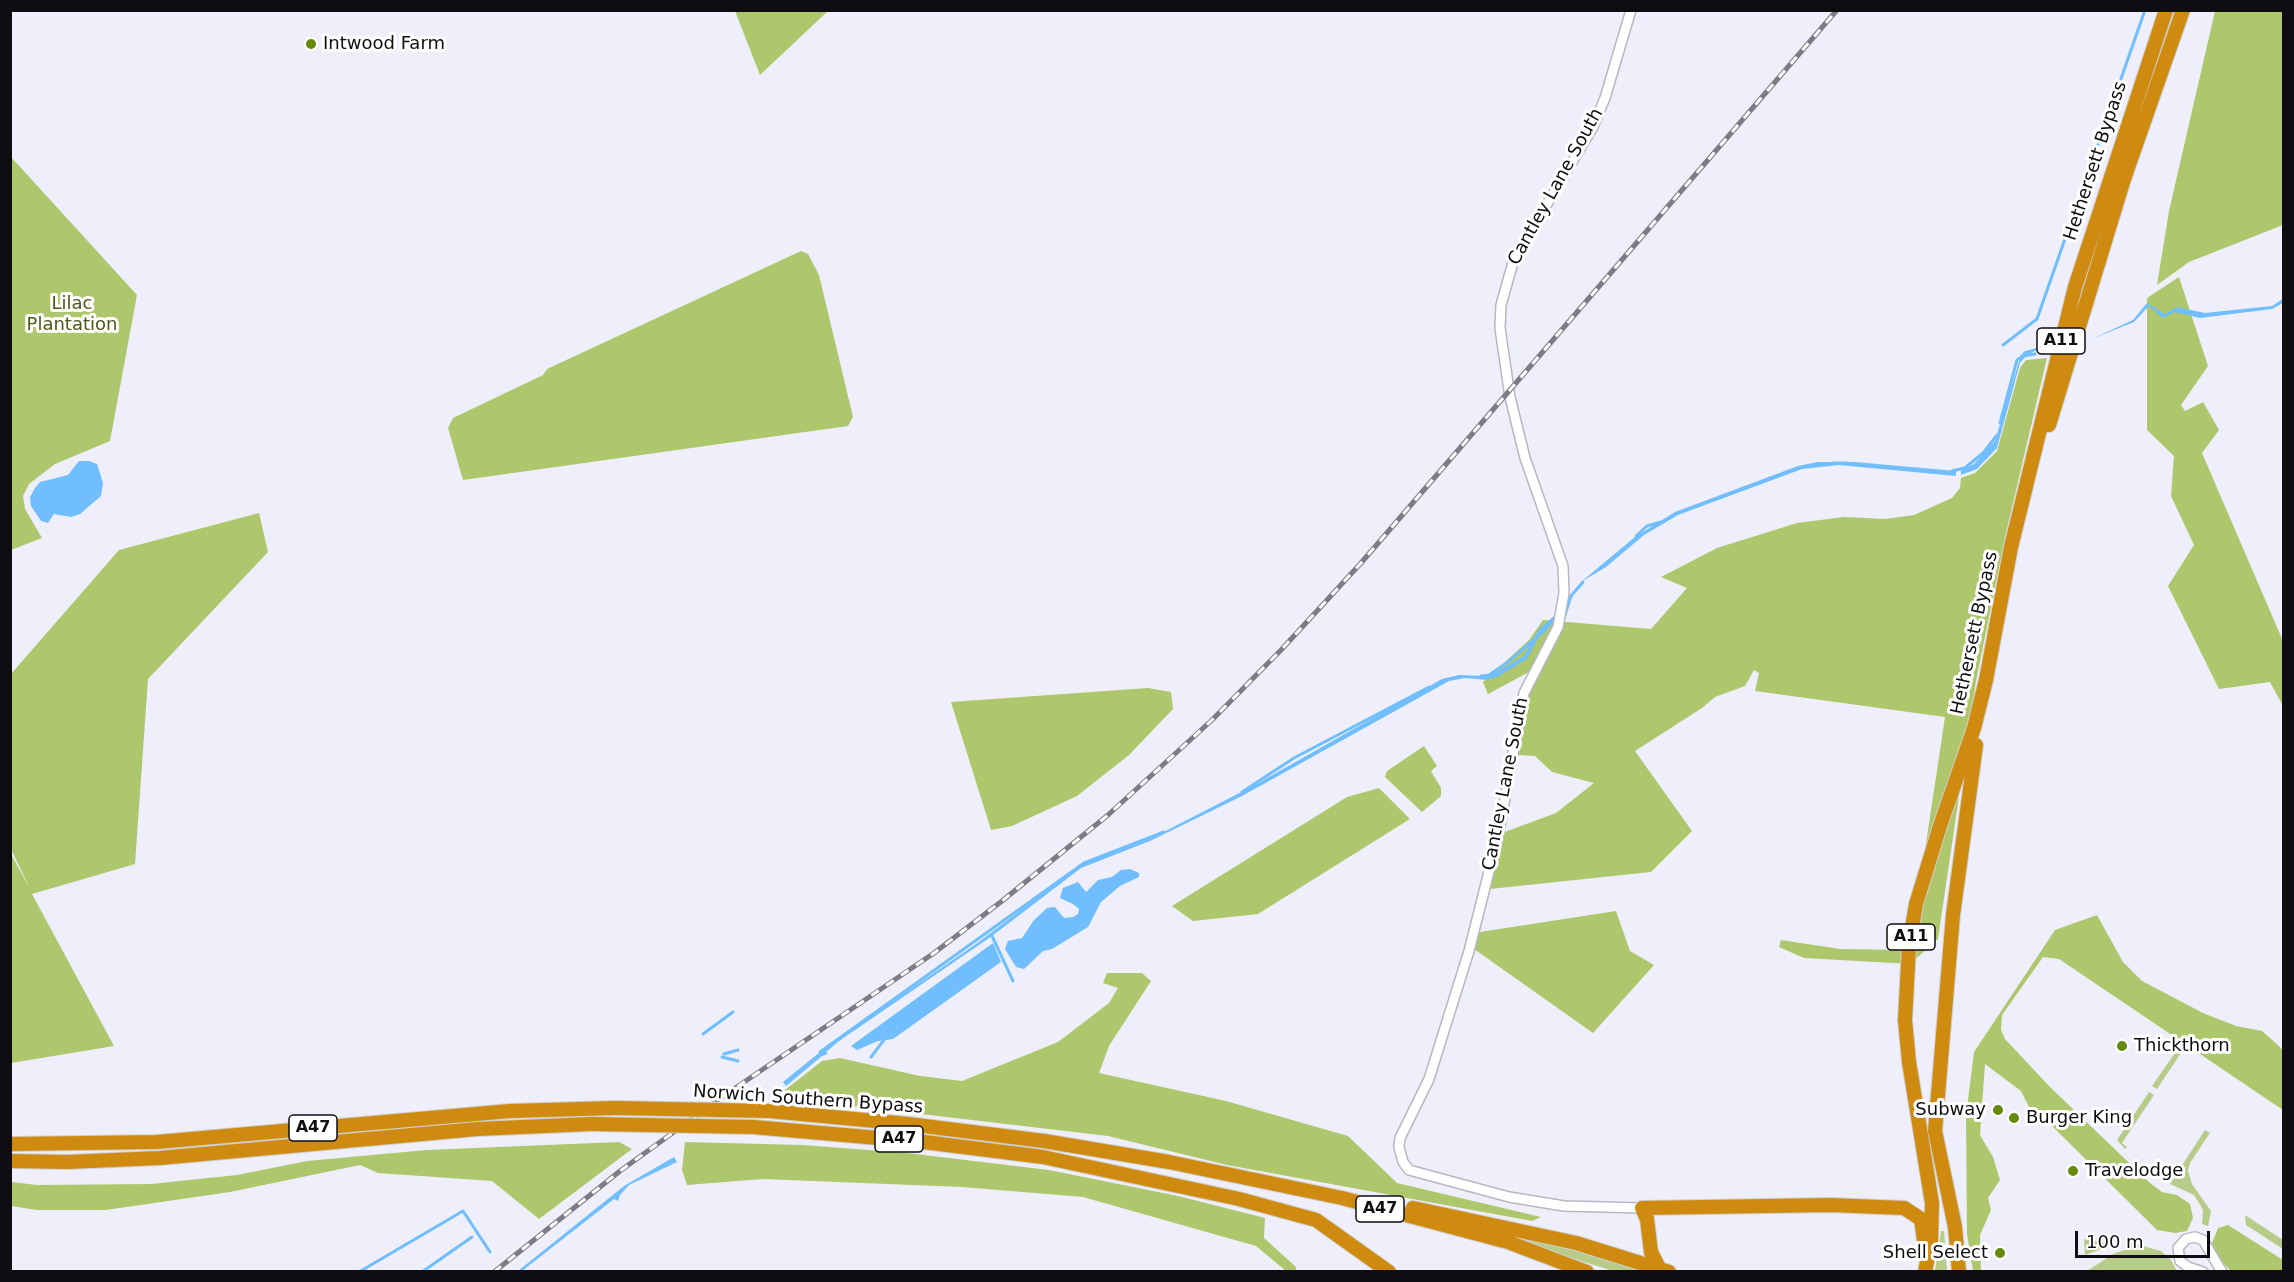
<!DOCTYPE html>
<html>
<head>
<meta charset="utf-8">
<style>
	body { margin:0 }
	#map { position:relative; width:2294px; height:1282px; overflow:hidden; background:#eeeffa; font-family:"DejaVu Sans",sans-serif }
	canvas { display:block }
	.frame { position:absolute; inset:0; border:12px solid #0e0e12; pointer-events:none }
	.scale { position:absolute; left:2075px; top:1231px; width:135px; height:27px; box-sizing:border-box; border:3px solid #0e0e12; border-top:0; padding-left:8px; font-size:18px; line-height:21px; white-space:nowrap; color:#0e0e12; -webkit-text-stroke:4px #fff; paint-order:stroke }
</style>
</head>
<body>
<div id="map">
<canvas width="2294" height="1282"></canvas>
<div class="frame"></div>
<div class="scale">100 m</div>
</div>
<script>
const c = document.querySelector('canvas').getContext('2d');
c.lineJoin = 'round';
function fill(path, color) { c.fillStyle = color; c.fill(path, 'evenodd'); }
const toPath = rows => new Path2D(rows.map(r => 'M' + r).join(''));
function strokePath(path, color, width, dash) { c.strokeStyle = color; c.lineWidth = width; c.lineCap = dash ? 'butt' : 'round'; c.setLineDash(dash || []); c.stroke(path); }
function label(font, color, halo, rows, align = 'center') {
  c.font = font + ' "DejaVu Sans",sans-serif'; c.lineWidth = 6; c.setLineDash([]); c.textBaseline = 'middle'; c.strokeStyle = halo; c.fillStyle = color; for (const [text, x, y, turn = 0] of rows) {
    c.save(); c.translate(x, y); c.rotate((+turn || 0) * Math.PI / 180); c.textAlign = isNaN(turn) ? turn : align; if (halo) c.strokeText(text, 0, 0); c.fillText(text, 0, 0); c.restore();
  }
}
const green = toPath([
	[2177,1050,2181,1053,2157,1089,2152,1086],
	[2149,1092,2154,1095,2122,1143,2127,1147,2125,1149,2117,1140],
	[2205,1130,2210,1133,2190,1163,2188,1171,2192,1184,2211,1211,2208,1226,2202,1224,2203,1210,2194,1195,2170,1184],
	[2245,1215,2283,1240,2283,1249,2246,1225],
	[1498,1230,1577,1247,1652,1271,1613,1271,1498,1235],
	[1941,1231,1944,1231,1947,1271,1935,1271],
	[2084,1239,2105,1243,2106,1244,2105,1248,2085,1255],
	[2132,1243,2161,1251,2171,1260,2177,1271,2087,1271,2113,1254,2130,1248]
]);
const forest = toPath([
	[735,11,828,11,760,75],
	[2215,11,2283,11,2283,225,2189,262,2157,285,2169,211],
	[11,157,137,295,110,441,55,464,29,484,23,496,25,509,42,538,11,550],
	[801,251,808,254,819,275,853,417,848,426,463,480,448,428,453,418,543,375,547,369],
	[2179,277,2208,366,2181,405,2185,411,2203,402,2219,430,2202,453,2283,641,2283,706,2270,682,2219,689,2168,586,2194,545,2171,496,2174,456,2147,430,2147,298],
	[2047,358,2006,533,1976,681,1938,939,1910,964,1804,958,1779,947,1781,940,1840,949,1910,950,1945,717,1755,691,1759,673,1754,670,1745,686,1715,697,1702,708,1635,751,1692,831,1651,872,1490,889,1502,833,1556,813,1594,783,1552,772,1535,756,1516,755,1529,672,1488,694,1483,682,1529,640,1543,620,1651,629,1687,588,1661,577,1717,548,1797,523,1844,517,1885,519,1914,515,1952,498,1960,488,1961,478,1975,473,1997,451,2020,368,2026,360],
	[259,513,268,552,148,679,135,864,32,894,114,1046,11,1063,11,854,30,889,11,849,11,674,119,550],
	[1148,688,1171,692,1173,709,1129,755,1077,796,1012,826,991,830,951,702],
	[1424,746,1437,766,1431,771,1441,788,1441,796,1422,812,1385,777,1387,771],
	[1379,788,1410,819,1258,914,1193,921,1172,906,1347,797],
	[1616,911,1630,951,1654,965,1593,1033,1474,949,1480,932],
	[2097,915,2123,962,2142,981,2203,1013,2236,1026,2262,1031,2279,1046,2283,1051,2283,1110,2059,959,2043,957,2002,1015,2001,1030,2005,1039,2050,1087,2150,1183,2162,1192,2177,1195,2190,1204,2193,1218,2187,1231,2175,1233,2157,1230,2052,1126,2033,1115,2021,1091,1985,1064,1980,1135,1993,1157,2000,1180,1988,1198,1991,1210,1980,1235,1981,1271,1973,1271,1967,1234,1966,1116,1974,1052,2055,930],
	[1107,973,1142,973,1151,981,1109,1046,1099,1073,1226,1101,1348,1136,1397,1183,1541,1217,1532,1221,1331,1184,1227,1165,1108,1136,776,1097,822,1061,840,1058,920,1076,962,1081,1058,1042,1109,1003,1118,988,1103,983],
	[619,1142,632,1149,539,1219,492,1181,378,1173,360,1165,230,1192,106,1210,37,1210,11,1206,11,1182,37,1185,151,1184,237,1175,307,1161,426,1150],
	[685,1142,803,1145,907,1153,1049,1170,1178,1196,1265,1218,1264,1238,1296,1267,1296,1271,1286,1271,1256,1246,1083,1197,962,1187,762,1179,687,1185,682,1170],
	[2228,1225,2283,1260,2283,1271,2231,1271,2220,1260,2212,1243,2218,1228]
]);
const water = toPath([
	[2283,299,2283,303,2272,309,2200,318,2175,312,2163,318,2149,306,2134,322,2092,339,2133,320,2147,303,2165,314,2177,307,2205,313,2272,306],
	[2045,346,2027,355,2020,363,1997,448,1977,469,1961,475,1961,470,1974,464,1995,441,2021,355,2025,351],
	[79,461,89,461,97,464,103,483,101,496,80,514,71,517,54,514,48,523,41,521,31,506,30,497,35,488,40,482,68,475],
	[1818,462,1855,462,1956,471,1956,476,1839,465,1802,469,1678,515,1644,535,1606,567,1581,582,1635,537,1675,512,1798,466],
	[1554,616,1554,621,1541,632,1527,659,1497,677,1487,680,1465,678,1449,681,1242,796,1150,841,1081,868,992,936,839,1041,826,1052,828,1054,822,1056,786,1086,783,1082,825,1048,976,944,1082,864,1150,839,1253,786,1442,679,1459,675,1484,676,1497,672,1524,656,1539,629],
	[1130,869,1139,873,1139,877,1120,886,1101,902,1088,927,1052,949,1043,951,1024,969,1016,967,1005,949,1008,941,1022,938,1034,920,1047,908,1055,907,1064,918,1073,917,1078,914,1079,909,1073,904,1060,898,1063,888,1078,882,1086,892,1098,880,1112,877,1121,870],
	[993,943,1001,962,893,1039,878,1041,857,1050,851,1046],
	[674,1157,677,1162,629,1185,620,1195,618,1201,614,1199,522,1271,518,1271,624,1186]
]);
const stream = toPath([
	[2003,345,2037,319,2145,10],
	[2000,423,2017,360,2023,356,2035,354],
	[1833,463,1847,463],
	[1952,471,1965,468,1984,452,1997,435],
	[1636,536,1647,526,1661,522],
	[1481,676,1489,675,1508,662,1543,632,1553,620,1564,618,1571,596,1583,582],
	[1242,792,1294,758,1429,687],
	[992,936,1013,981],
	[703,1034,733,1012],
	[820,1052,1084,863,1164,832],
	[724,1054,738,1050],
	[722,1057,738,1061],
	[871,1057,887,1036],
	[359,1272,463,1211,490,1252],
	[422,1272,472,1237]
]);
const minor = toPath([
	[1631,10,1605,98,1593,127,1514,259,1501,305,1500,328,1510,397,1525,458,1563,566,1564,593,1558,627,1524,693,1499,832,1469,951,1429,1079,1400,1138,1399,1147,1403,1162,1409,1170,1509,1197,1564,1206,1642,1208],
	[2203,1272,2188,1267,2180,1261,2178,1248,2186,1239,2195,1237,2203,1240,2222,1272]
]);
const highway = toPath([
	[2049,425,2124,179,2183,10],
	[769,1111,908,1124,1044,1141,1169,1162,1342,1198,1508,1242,1587,1272],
	[753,1127,924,1142,1043,1157,1239,1199,1316,1220,1389,1272],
	[10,1144,157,1142,510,1111,615,1108],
	[10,1161,67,1162,160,1158,477,1129,591,1124],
	[1413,1208,1576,1243,1669,1272],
	[1642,1208,1830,1205,1904,1208,1921,1219,1924,1240],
	[1642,1208,1647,1219,1651,1252,1659,1268],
	[1925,1272,1931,1241,1932,1203,1909,1062,1905,1020,1909,946,1916,904,1940,826,1974,728,1986,680,2011,547,2075,287,2166,10],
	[1959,1272,1955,1227,1935,1131,1953,915,1976,745]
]);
const rail = toPath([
	[494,1272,620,1171,725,1095,934,953,1002,901,1108,815,1212,720,1282,649,1361,563,1837,10]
]);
const highwayBridge = toPath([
	[615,1108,769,1111],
	[591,1124,753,1127]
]);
const markers = [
	[311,44,6,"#65890d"],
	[2122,1046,6,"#65890d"],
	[1998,1110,6,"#65890d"],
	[2014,1118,6,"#65890d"],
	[2073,1171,6,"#65890d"],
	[2000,1253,6,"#65890d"]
];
const shields = [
	[2061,341,48],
	[1911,937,48],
	[313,1128,48],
	[899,1139,48],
	[1380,1209,48]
];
const shieldNames = [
	["A11",2061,341],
	["A11",1911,937],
	["A47",313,1128],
	["A47",899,1139],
	["A47",1380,1209]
];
const poiNames = [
	["Intwood Farm",323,44],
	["Thickthorn",2134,1046],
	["Subway",1986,1110,"right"],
	["Burger King",2026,1118],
	["Travelodge",2085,1171],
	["Shell Select",1988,1253,"right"]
];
const streetNames = [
	["Hethersett Bypass",2096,161,-72],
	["Cantley Lane South",1556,187,-61],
	["Hethersett Bypass",1975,633,-78],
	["Cantley Lane South",1506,784,-79],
	["Norwich Southern Bypass",808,1100,4]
];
const parkNames = [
	["Lilac",72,304],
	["Plantation",72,325]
];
fill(green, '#b8cc89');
fill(forest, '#aec76c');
fill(water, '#70befe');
strokePath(stream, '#70befe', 3);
strokePath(minor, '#b6b7c1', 12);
strokePath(highway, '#cfcfd0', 16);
strokePath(minor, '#fff', 9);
strokePath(highway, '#cf8b10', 14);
strokePath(rail, '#7c7d84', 5);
strokePath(rail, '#fff', 3, [9]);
strokePath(highwayBridge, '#cfcfd0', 16, []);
strokePath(highwayBridge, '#cf8b10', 14);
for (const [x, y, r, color] of markers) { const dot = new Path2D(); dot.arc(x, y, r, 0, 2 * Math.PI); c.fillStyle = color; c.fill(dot); strokePath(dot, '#fff', 2); }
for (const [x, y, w] of shields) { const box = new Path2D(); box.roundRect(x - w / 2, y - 13, w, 26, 4.5); c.fillStyle = '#fff'; c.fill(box); strokePath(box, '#0e0e12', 1.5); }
label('bold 16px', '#0e0e12', null, shieldNames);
label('18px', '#0e0e12', '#fff', poiNames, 'left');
label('18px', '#0e0e12', '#fff', streetNames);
label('18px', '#4a5918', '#fff', parkNames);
</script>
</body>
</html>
